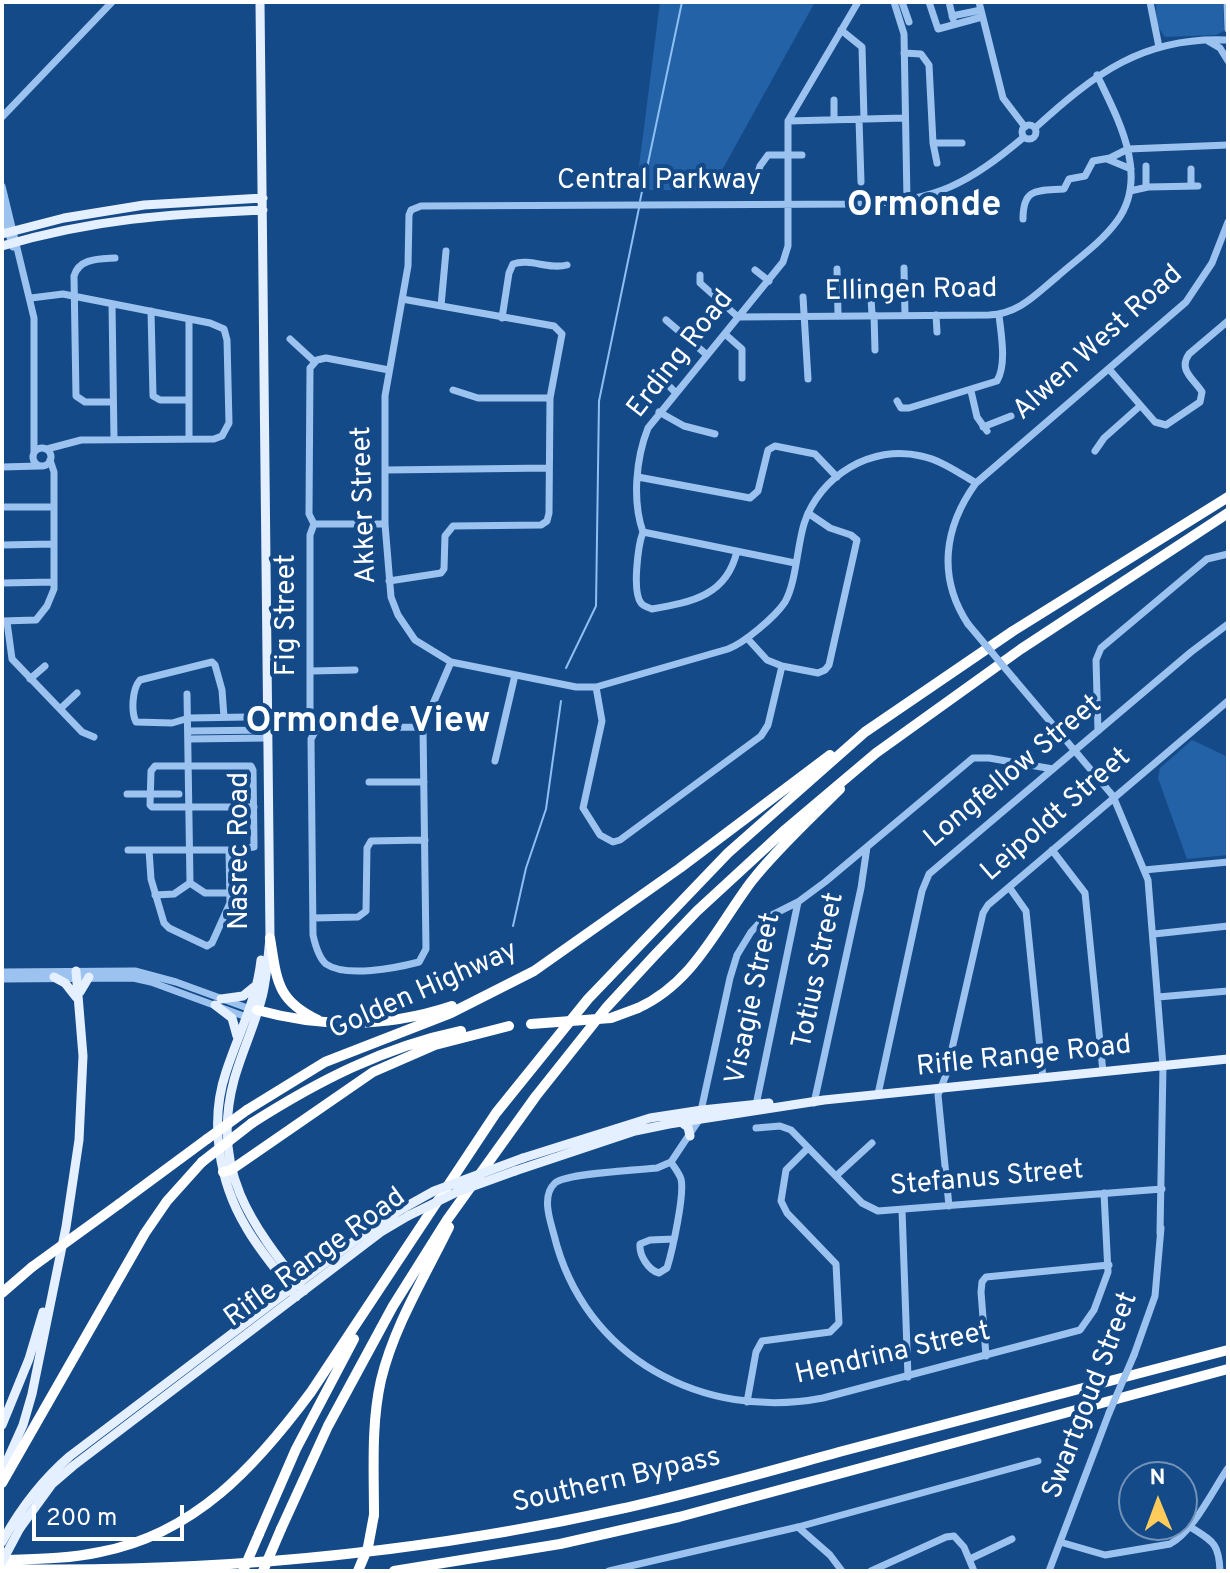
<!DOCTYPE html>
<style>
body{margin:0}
#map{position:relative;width:1230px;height:1573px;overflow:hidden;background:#154a89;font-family:Overpass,sans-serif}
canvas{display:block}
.frame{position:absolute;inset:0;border:4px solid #fff;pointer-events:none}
.north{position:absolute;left:1118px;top:1461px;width:80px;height:80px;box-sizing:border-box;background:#154a89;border:2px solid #7392b8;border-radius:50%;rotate:359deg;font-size:22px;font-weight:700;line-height:32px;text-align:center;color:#fff}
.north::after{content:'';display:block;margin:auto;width:28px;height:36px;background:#ffcb5a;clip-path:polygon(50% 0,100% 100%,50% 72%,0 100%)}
.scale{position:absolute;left:32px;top:1505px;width:152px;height:36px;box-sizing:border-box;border:4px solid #fff;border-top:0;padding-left:10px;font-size:24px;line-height:28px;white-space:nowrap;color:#fff;-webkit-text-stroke:6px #154a89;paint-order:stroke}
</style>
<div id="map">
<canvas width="1230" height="1573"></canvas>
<div class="frame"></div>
<div class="north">N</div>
<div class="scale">200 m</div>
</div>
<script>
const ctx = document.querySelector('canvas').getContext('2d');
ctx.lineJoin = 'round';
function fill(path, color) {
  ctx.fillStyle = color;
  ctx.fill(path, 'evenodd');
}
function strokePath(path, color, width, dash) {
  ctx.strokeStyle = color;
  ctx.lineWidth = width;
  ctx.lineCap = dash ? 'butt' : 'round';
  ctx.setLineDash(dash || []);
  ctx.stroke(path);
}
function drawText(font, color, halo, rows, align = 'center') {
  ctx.font = font + ' Overpass,sans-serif';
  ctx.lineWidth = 8;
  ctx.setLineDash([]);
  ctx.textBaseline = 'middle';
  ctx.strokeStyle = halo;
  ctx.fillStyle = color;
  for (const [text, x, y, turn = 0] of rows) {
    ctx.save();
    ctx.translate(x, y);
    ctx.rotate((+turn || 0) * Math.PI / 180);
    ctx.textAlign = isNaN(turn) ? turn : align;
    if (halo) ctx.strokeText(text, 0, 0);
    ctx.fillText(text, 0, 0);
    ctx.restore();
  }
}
const green = new Path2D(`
 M660 2H815L711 190H636Z
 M1156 2H1223L1224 31 1216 35 1165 37 1157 25Z
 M1192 740 1228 757V855L1187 859 1158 778 1160 768Z`);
const stream = new Path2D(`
 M640 201 682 2
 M566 668 596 606 599 401 639 208
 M513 926 526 868 546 809 561 701`);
const minor = new Path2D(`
 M894 2 904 34 907 200
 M902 2 909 22
 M929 2 938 29 982 17
 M949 2 953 19
 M979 2 1003 98 1025 127
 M1150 2 1159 47
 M1227 2 1228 29
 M952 16 981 10
 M841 30 862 47 864 119
 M1208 41 1220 48 1228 61
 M904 53 921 54 929 65 933 143H962
 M834 100V120
 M2 117 112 2
 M859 119 861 182
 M788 121 904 118
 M1022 132a7 7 0 1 1 14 0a7 7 0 1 1-14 0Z
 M1035 128C1094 74 1144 36 1228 40
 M933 143 937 163
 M1107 159 1131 169
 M1146 166V187
 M1191 169V186
 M757 176 760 166 768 155H802
 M2 186 34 318V452
 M1130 191 1148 187 1198 186
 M2 212 13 247
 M1023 219C1023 187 1038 191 1064 189L1069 179 1085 176 1093 161 1110 158 1128 149 1228 145
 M904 268 905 315
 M837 269 838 315
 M755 270 769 281
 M700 275V283L738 317 989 315C1019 314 1036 294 1058 276 1077 259 1101 243 1117 221 1150 176 1118 119 1097 75
 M803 297 808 379
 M31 298 63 294 210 323 224 329 227 340 229 423 222 436 214 439 81 440 47 449
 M871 298 872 315
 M112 304 114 439
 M441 306 446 251
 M151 311 153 396 160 400H189
 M874 315 875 350
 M936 315 937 332
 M502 318 509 273 513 264C530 258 549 270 567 265
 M189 320V439
 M666 320 707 355
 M725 334 742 349V378
 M290 339 315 362
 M1109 369 1155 422 1166 425 1200 402 1202 392C1193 378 1178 370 1189 354L1228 321
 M655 372 675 392
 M453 390 478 398H550
 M971 391 977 417 987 431
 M897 401 901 408H909L997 381C1007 364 1001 334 999 315
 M113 402H85L76 396 74 276C79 258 99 259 115 258
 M659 412 684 426 715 434
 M983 427 1011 416
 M33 457a9 9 0 1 1 18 0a9 9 0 1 1-18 0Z
 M1095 451 1104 438 1140 406
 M2 467 40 466
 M386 470 549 468
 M638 477 750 498 758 491 768 450 775 446 815 454 837 477
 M976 483C959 473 941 460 921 456 872 444 819 476 804 524 797 547 796 583 785 602 775 617 744 643 728 649L596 687H576L451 662 415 640 398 615 391 597 385 524V396L408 266 409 215 411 210 421 206 864 204C937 201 969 183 1024 137
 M2 507H53
 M314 524 309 514 310 368 317 360 326 358 389 370
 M314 524 310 535V716L317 728
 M314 524H385
 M643 532C632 501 636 458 648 428L783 262 788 246V121L858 2
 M643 532C638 545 632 592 641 603 644 607 648 607 652 609 693 602 727 595 737 551
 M643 532 795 563
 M2 545 53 544
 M389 581 441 573 444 569 445 536 453 526 541 525 547 521 549 513 550 398 562 334 554 326 402 299
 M2 583 54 582
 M2 621 36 620 47 606 54 589V472L50 460
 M7 622 12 659 82 732 94 737
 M968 624C937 577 944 527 976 483L1186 302 1212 263 1228 222
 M747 638 767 660 782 666 818 673 825 670 829 665 857 540 851 535 830 528 808 513
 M311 671 355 670
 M30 679 45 666
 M1015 680 1113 796 1148 880 1163 1066 1160 1233
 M596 687 602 721 583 808 600 835 613 842 620 840 761 736 768 725 782 666
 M187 694 190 883
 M60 709 77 693
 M224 717 222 690 215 665 212 662 140 680C132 689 131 712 136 722L172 723 189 718 248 717
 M317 728 311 739 313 935C315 944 319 958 326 964 346 978 396 968 419 962L426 949 423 727 451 662
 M317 728 423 727
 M189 731 268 730
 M1098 731 1096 660 1101 648 1207 559 1228 554
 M189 739 268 738
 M495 761 515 675
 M1053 769 989 758H973L825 882 798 902 762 920 751 932 737 955 730 978 699 1120 671 1162 657 1168C638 1170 566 1173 555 1183 541 1196 550 1220 554 1235 584 1358 703 1421 823 1398L1080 1330 1094 1310 1108 1272 1104 1193
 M369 782H424
 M127 794H179
 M128 850H229L254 847V844L253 770 251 766H155L151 771 150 805 152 807H254
 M149 850 151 879 164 923 169 928 207 946 212 943 230 903 229 850
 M1052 850 1085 893 1103 1072
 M1144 870 1228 862
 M190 883 205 893H231
 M1009 887 1026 911 1043 1078
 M155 895 174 894 190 883
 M313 918 358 917 366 911 367 848 371 841 425 840
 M1154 934 1228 926
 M2 972 135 971 176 982 253 1010
 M2 979 133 978 151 982 249 1018
 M1158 997 1228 991
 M878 1094 922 891 929 874 1191 652 1228 624
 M814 1103 861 888 867 847
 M756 1105 798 902
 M756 1128 780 1126 791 1130 862 1203 878 1211 1162 1189
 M671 1162C674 1167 679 1173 681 1179 685 1194 672 1252 667 1268L659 1273C648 1270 639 1255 640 1244L650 1240 674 1239
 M836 1176 872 1143
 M949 1206 938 1095 946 1075 983 913 988 905 1228 701
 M902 1210 908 1377
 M1134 1355 1155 1296 1161 1228
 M986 1356 981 1292 982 1282 986 1277 1109 1265
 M747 1402 756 1352 762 1341 830 1332 839 1323 836 1264 787 1213 781 1201 786 1170 808 1148
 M1189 1526C1212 1541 1219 1542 1220 1571
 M798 1527 830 1555 842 1571
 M1060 1542 1105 1555 1170 1544C1193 1532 1213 1490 1228 1468
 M970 1559 1012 1539
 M609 1571 798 1527 1038 1461
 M871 1571 946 1537 954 1536 964 1547 974 1571
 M1049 1571 1109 1413`);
const major = new Path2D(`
 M260 2 270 938C268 956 267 975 263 993 256 1023 242 1051 234 1080 210 1170 251 1224 304 1291
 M2 234 64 218 144 205 263 198
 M2 246C93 219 169 214 263 210
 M261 960C257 999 238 1035 226 1072 209 1122 219 1182 246 1227 260 1252 280 1273 296 1297
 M54 977 65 983 76 997
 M80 992 89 977
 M221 999 243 996 254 987
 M215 1005 232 1018 237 1036
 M681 1122 688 1127 690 1136
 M523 1158 650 1118 702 1110 769 1103
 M515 1171 635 1131 669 1124 824 1100 1228 1059
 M2 1425 29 1359 43 1312
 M2 1472 23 1425 32 1394 66 1227 79 1140 83 1056 76 971
 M20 1528 52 1484 73 1466 381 1232 408 1216
 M2 1542C20 1509 41 1481 70 1456L361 1236 400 1210`);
const highway = new Path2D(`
 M270 938C277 980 276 1000 318 1020
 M638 1008C693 983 716 929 751 882 777 849 810 819 840 789
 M257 1010C322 1028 389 1027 452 1006
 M247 1110 325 1062 451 1013 534 971 680 868 830 755
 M252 1123C318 1081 384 1047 461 1031
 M223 1172 231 1170 373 1072 435 1045 509 1026
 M119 1204 207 1139
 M2 1293 32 1267
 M2 1483 145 1233 167 1201 202 1162
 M374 1515C374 1470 371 1424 381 1380 394 1326 425 1276 449 1227
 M281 1529 328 1426 393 1306 447 1220 536 1096 606 1008 654 956 697 911 786 829 876 753 1021 649 1228 513
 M259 1534 296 1449 354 1339
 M2 1560C35 1559 68 1559 100 1552 195 1534 256 1466 311 1392L496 1113 588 999 728 853 865 732 1013 631 1228 497
 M2 1569C209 1573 418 1554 620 1509 693 1493 766 1472 839 1452 969 1418 1098 1384 1228 1350
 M394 1571 560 1544 679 1517 1228 1369`);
const minorBridge = new Path2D(`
 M968 624 1015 680
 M1109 1413 1134 1355`);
const majorBridge = new Path2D(`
 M400 1210 434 1191 523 1158
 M408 1216 457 1192 515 1171
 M2 1562 20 1528`);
const highwayBridge = new Path2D(`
 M531 1024 611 1018 638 1008
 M207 1139 247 1110
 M202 1162 252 1123
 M32 1267 119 1204
 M243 1571 259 1534
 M263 1571 281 1529
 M358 1571 368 1547 374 1515`);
const streetNames = [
 ["Central Parkway",659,182],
 ["Ellingen Road",911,292,-1],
 ["Alwen West Road",1099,344,-42],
 ["Erding Road",682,355,-52],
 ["Akker Street",366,505,-92],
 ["Fig Street",288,615,-90],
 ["Longfellow Street",1014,773,-40],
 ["Leipoldt Street",1057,816,-41],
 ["Nasrec Road",241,851,-90],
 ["Totius Street",820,971,-78],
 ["Golden Highway",424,992,-24],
 ["Visagie Street",755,999,-78],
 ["Rifle Range Road",1024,1058,-6],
 ["Stefanus Street",987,1180,-5],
 ["Rifle Range Road",316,1259,-36],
 ["Hendrina Street",893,1355,-13],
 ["Swartgoud Street",1092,1396,-69],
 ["Southern Bypass",617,1482,-13]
];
const districtNames = [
 ["Ormonde",924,208],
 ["Ormonde View",368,724]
];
fill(green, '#2462a7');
strokePath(stream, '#8ebff2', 2);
strokePath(minor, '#9cc3ef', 7);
strokePath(major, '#e4efff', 9);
strokePath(highway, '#fff', 10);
strokePath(minorBridge, '#9cc3ef', 7);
strokePath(majorBridge, '#e4efff', 9);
strokePath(highwayBridge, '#fff', 10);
drawText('28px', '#fff', '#154a89', streetNames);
drawText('bold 36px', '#fff', '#154a89', districtNames);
</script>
